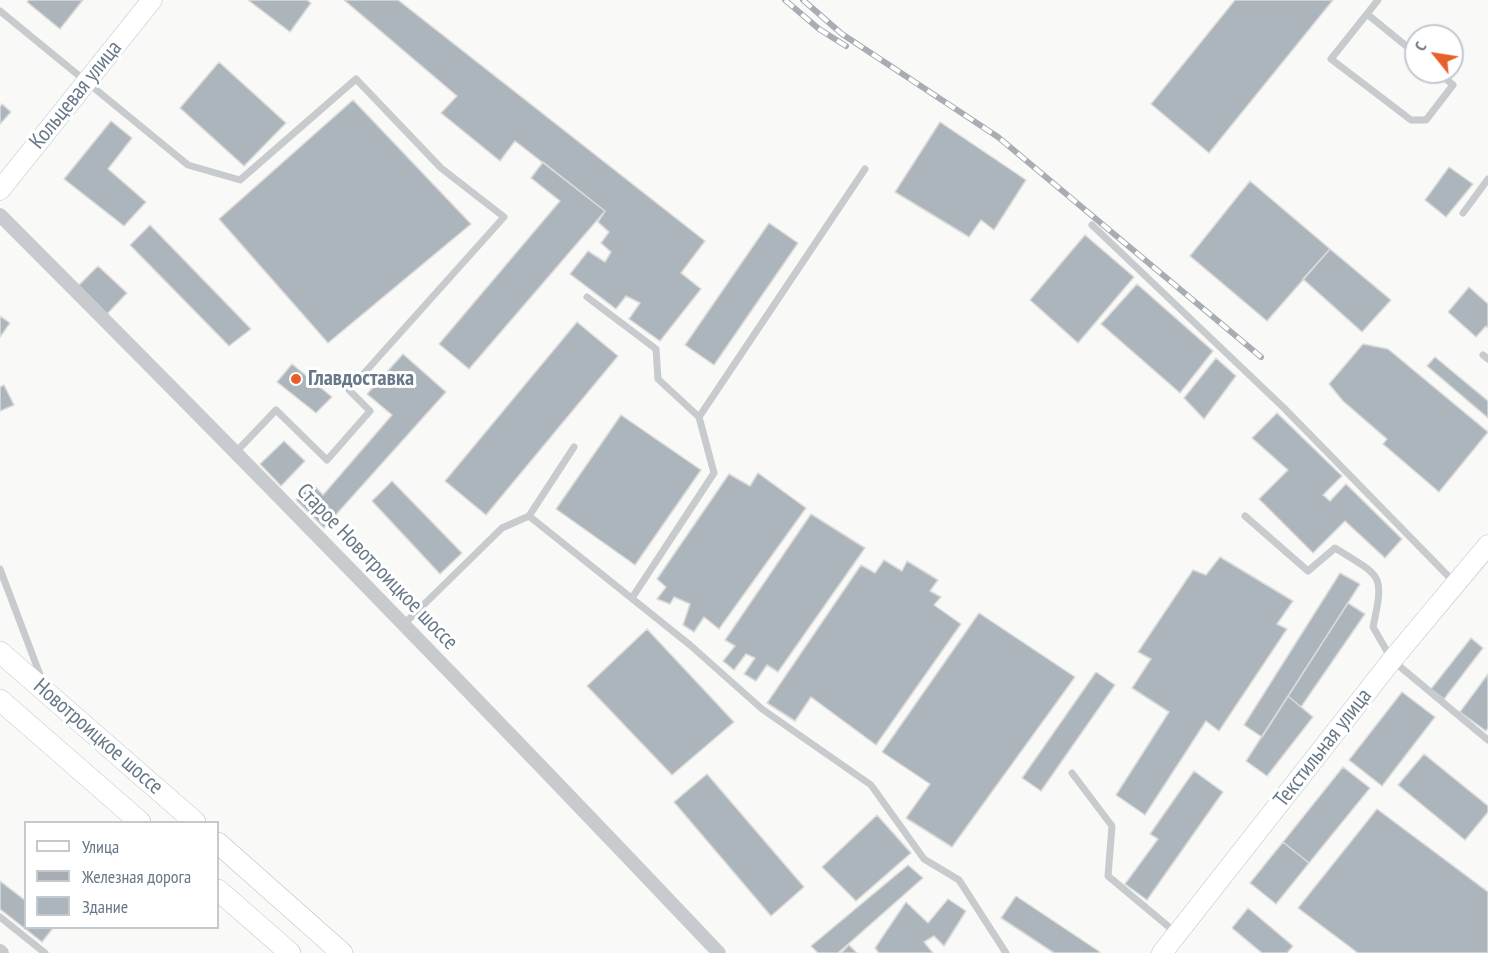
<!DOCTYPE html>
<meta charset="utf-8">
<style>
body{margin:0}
#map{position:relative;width:1488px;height:953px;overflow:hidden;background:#f9f9f7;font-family:"PT Sans Narrow",sans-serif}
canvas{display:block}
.legend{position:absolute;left:24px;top:821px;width:195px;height:108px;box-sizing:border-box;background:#fff;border:2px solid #c2c9cf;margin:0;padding:8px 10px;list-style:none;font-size:18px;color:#677888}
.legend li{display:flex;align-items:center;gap:12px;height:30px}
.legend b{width:30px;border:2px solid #c2c9cf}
.north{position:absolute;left:1404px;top:24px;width:60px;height:60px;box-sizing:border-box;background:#fff;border:2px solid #c2c9cf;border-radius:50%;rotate:300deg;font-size:16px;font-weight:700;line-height:24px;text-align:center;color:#677888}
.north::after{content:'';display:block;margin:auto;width:21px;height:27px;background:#e86027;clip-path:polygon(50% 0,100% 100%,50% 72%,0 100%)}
</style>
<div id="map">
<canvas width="1488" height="953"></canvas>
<ul class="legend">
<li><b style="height:8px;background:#fff"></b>Улица</li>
<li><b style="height:8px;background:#a7adb3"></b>Железная дорога</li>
<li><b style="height:16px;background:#adb5bc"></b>Здание</li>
</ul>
<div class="north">С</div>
</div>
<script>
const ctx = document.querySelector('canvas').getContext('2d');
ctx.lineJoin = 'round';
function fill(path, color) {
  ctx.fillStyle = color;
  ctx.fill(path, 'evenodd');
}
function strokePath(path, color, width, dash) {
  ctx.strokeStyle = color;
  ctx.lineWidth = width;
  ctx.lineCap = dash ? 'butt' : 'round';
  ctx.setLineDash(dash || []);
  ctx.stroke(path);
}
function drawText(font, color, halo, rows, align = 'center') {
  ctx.font = font + ' "PT Sans Narrow",sans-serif';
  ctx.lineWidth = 6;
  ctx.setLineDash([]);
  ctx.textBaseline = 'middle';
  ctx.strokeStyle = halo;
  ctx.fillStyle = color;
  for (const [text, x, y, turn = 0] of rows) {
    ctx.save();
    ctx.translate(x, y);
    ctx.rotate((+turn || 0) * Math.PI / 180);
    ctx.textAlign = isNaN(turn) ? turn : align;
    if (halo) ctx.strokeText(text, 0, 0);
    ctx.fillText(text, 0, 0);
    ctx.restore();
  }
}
const building = new Path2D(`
 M29 0H83L60 29 27 2Z
 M248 0H307L311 3 290 32Z
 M344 0H398L705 241 681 273 701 289 660 341 629 319 640 303 626 296 616 309 570 274 588 251 605 262 611 252 601 243 609 232 598 222 605 211 515 141 500 161 441 113 457 96Z
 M1235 0H1333L1209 153 1151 104Z
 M219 62 286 123 244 166 180 108Z
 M353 100 471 224 328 343 219 219Z
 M2 104 11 112 0 124V107Z
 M111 121 132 138 108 169 146 202 124 226 64 179Z
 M940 122 1026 180 994 230 981 220 969 237 895 192Z
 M543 162 605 211 469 369 439 344 560 201 531 178Z
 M1449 167 1473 184 1446 217 1425 200Z
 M1250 181 1330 249 1267 321 1190 256Z
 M769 223 798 243 714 365 685 345Z
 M150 225 251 329 229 346 130 245Z
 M1085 235 1134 277 1078 343 1030 300Z
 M1330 249 1391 300 1362 332 1303 279Z
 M98 266 127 293 106 315 77 287Z
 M1137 284 1213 351 1180 393 1101 324Z
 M1469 287 1488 304V328L1486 326 1476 337 1448 312Z
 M0 316 10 323 0 337Z
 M577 322 618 356 486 515 445 481Z
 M1363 344 1388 349 1488 432 1439 492 1383 444 1387 439 1343 401 1329 384Z
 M403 354 446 392 324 528 296 500 312 483 323 495 392 415 367 394Z
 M1435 357 1488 401V418L1427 366Z
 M1216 358 1236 376 1204 419 1184 398Z
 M292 364 332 397 316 413 277 382Z
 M4 385 14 405 0 411V387Z
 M1277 413 1342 476 1323 495 1330 501 1346 484 1402 539 1385 558 1345 521 1313 553 1259 499 1288 470 1252 438Z
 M621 415 701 470 635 565 556 509Z
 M284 441 305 461 281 486 260 464Z
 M758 473 806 508 719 629 704 617 694 632 683 625 690 604 674 597 670 604 657 599 666 587 657 579 729 474 750 486Z
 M392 481 462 553 440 574 372 501Z
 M811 514 865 548 778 672 767 665 756 681 744 674 755 658 746 654 734 670 723 661 735 646 725 640Z
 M1220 557 1293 601 1277 624 1287 629 1219 731 1206 721 1145 815 1116 795 1169 712 1132 688 1151 659 1138 652 1193 570 1206 575Z
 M884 560 902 571 907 561 938 580 930 591 941 597 934 605 961 624 876 745 811 697 795 721 767 703 861 565 875 573Z
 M1340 573 1360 584 1262 737 1244 725Z
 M1348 603 1365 614 1301 707 1288 696Z
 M979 613 1075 677 952 847 906 818 930 784 882 752Z
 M647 629 734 722 672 775 587 686Z
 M1471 638 1483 648 1444 699 1431 689Z
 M1096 672 1115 685 1041 791 1022 778Z
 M1488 674V728L1486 731 1460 712Z
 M1402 692 1435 717 1382 786 1349 760Z
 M1288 696 1313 717 1267 776 1246 761Z
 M1424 754 1488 806V812L1465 840 1398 785Z
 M1343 767 1370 788 1309 863 1283 842Z
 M1194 771 1223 792 1147 900 1125 884 1158 839 1150 834Z
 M707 774 804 887 771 916 674 802Z
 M1377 809 1488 892V953H1358L1298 908Z
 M877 815 911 853 856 901 822 867Z
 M1283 842 1309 863 1276 904 1250 883Z
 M908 865 923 878 838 953H818L811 946Z
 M0 881 26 901V928H53L42 942 0 909Z
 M1016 896 1100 952 1099 953H1054L1001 918Z
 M948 899 966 911 944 946 934 936 924 942 933 953H879L875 948 906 902 928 923Z
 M1248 908 1293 946 1287 953H1262L1232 928Z
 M849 945 857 953H841Z`);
const lane = new Path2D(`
 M1378 0 1331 59 1411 120H1426L1453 85 1438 72
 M0 11 188 165 240 180 356 79 441 168 504 217 349 390 370 411 327 460 276 410 236 452
 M1367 14 1416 54
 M1463 213 1488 179
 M1092 225 1284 408 1454 582
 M587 297 656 349 658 379 699 417
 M1483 355 1488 359
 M574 447 529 516 690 645 762 709 871 785 924 859 959 880 1006 953
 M1245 516 1308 571 1335 548C1381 577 1385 572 1373 627L1392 660 1488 740
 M0 569 42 680
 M632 598 714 473 699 417 865 169
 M404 624 502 528 529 516
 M1072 773 1112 826 1108 876 1175 932
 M0 917 45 953`);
const street = new Path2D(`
 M0 215C243 458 483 704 719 953
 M0 951 2 953`);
const secondary = new Path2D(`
 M0 190 152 0
 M1162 953 1392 660 1488 545`);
const primary = new Path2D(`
 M0 652 195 822
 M0 700 140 822
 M218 843 342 953
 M218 890 290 953`);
const rail = new Path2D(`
 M785 0 819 29 846 46
 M803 0 842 34 998 137 1261 357`);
const markers = [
 [296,379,6,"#e86027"]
];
const streetNames = [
 ["Кольцевая улица",76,95,-51],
 ["Старое Новотроицкое шоссе",377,567,46],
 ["Новотроицкое шоссе",98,737,41],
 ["Текстильная улица",1323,748,-52]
];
const poiNames = [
 ["Главдоставка",308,379]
];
fill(building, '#adb5bc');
strokePath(building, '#dbdbd9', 1.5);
strokePath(secondary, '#b9bec3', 21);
strokePath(primary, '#babec2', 22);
strokePath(lane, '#c7cbce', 7);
strokePath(street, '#c7cbce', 14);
strokePath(secondary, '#fff', 20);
strokePath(primary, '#fff', 21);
strokePath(rail, '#a7adb3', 6);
strokePath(rail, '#fff', 4, [11]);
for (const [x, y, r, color] of markers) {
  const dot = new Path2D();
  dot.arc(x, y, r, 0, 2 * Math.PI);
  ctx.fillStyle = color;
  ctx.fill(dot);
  strokePath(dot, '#fff', 2);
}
drawText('22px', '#677888', '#fff', streetNames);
drawText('bold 22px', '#677888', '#fff', poiNames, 'left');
</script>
